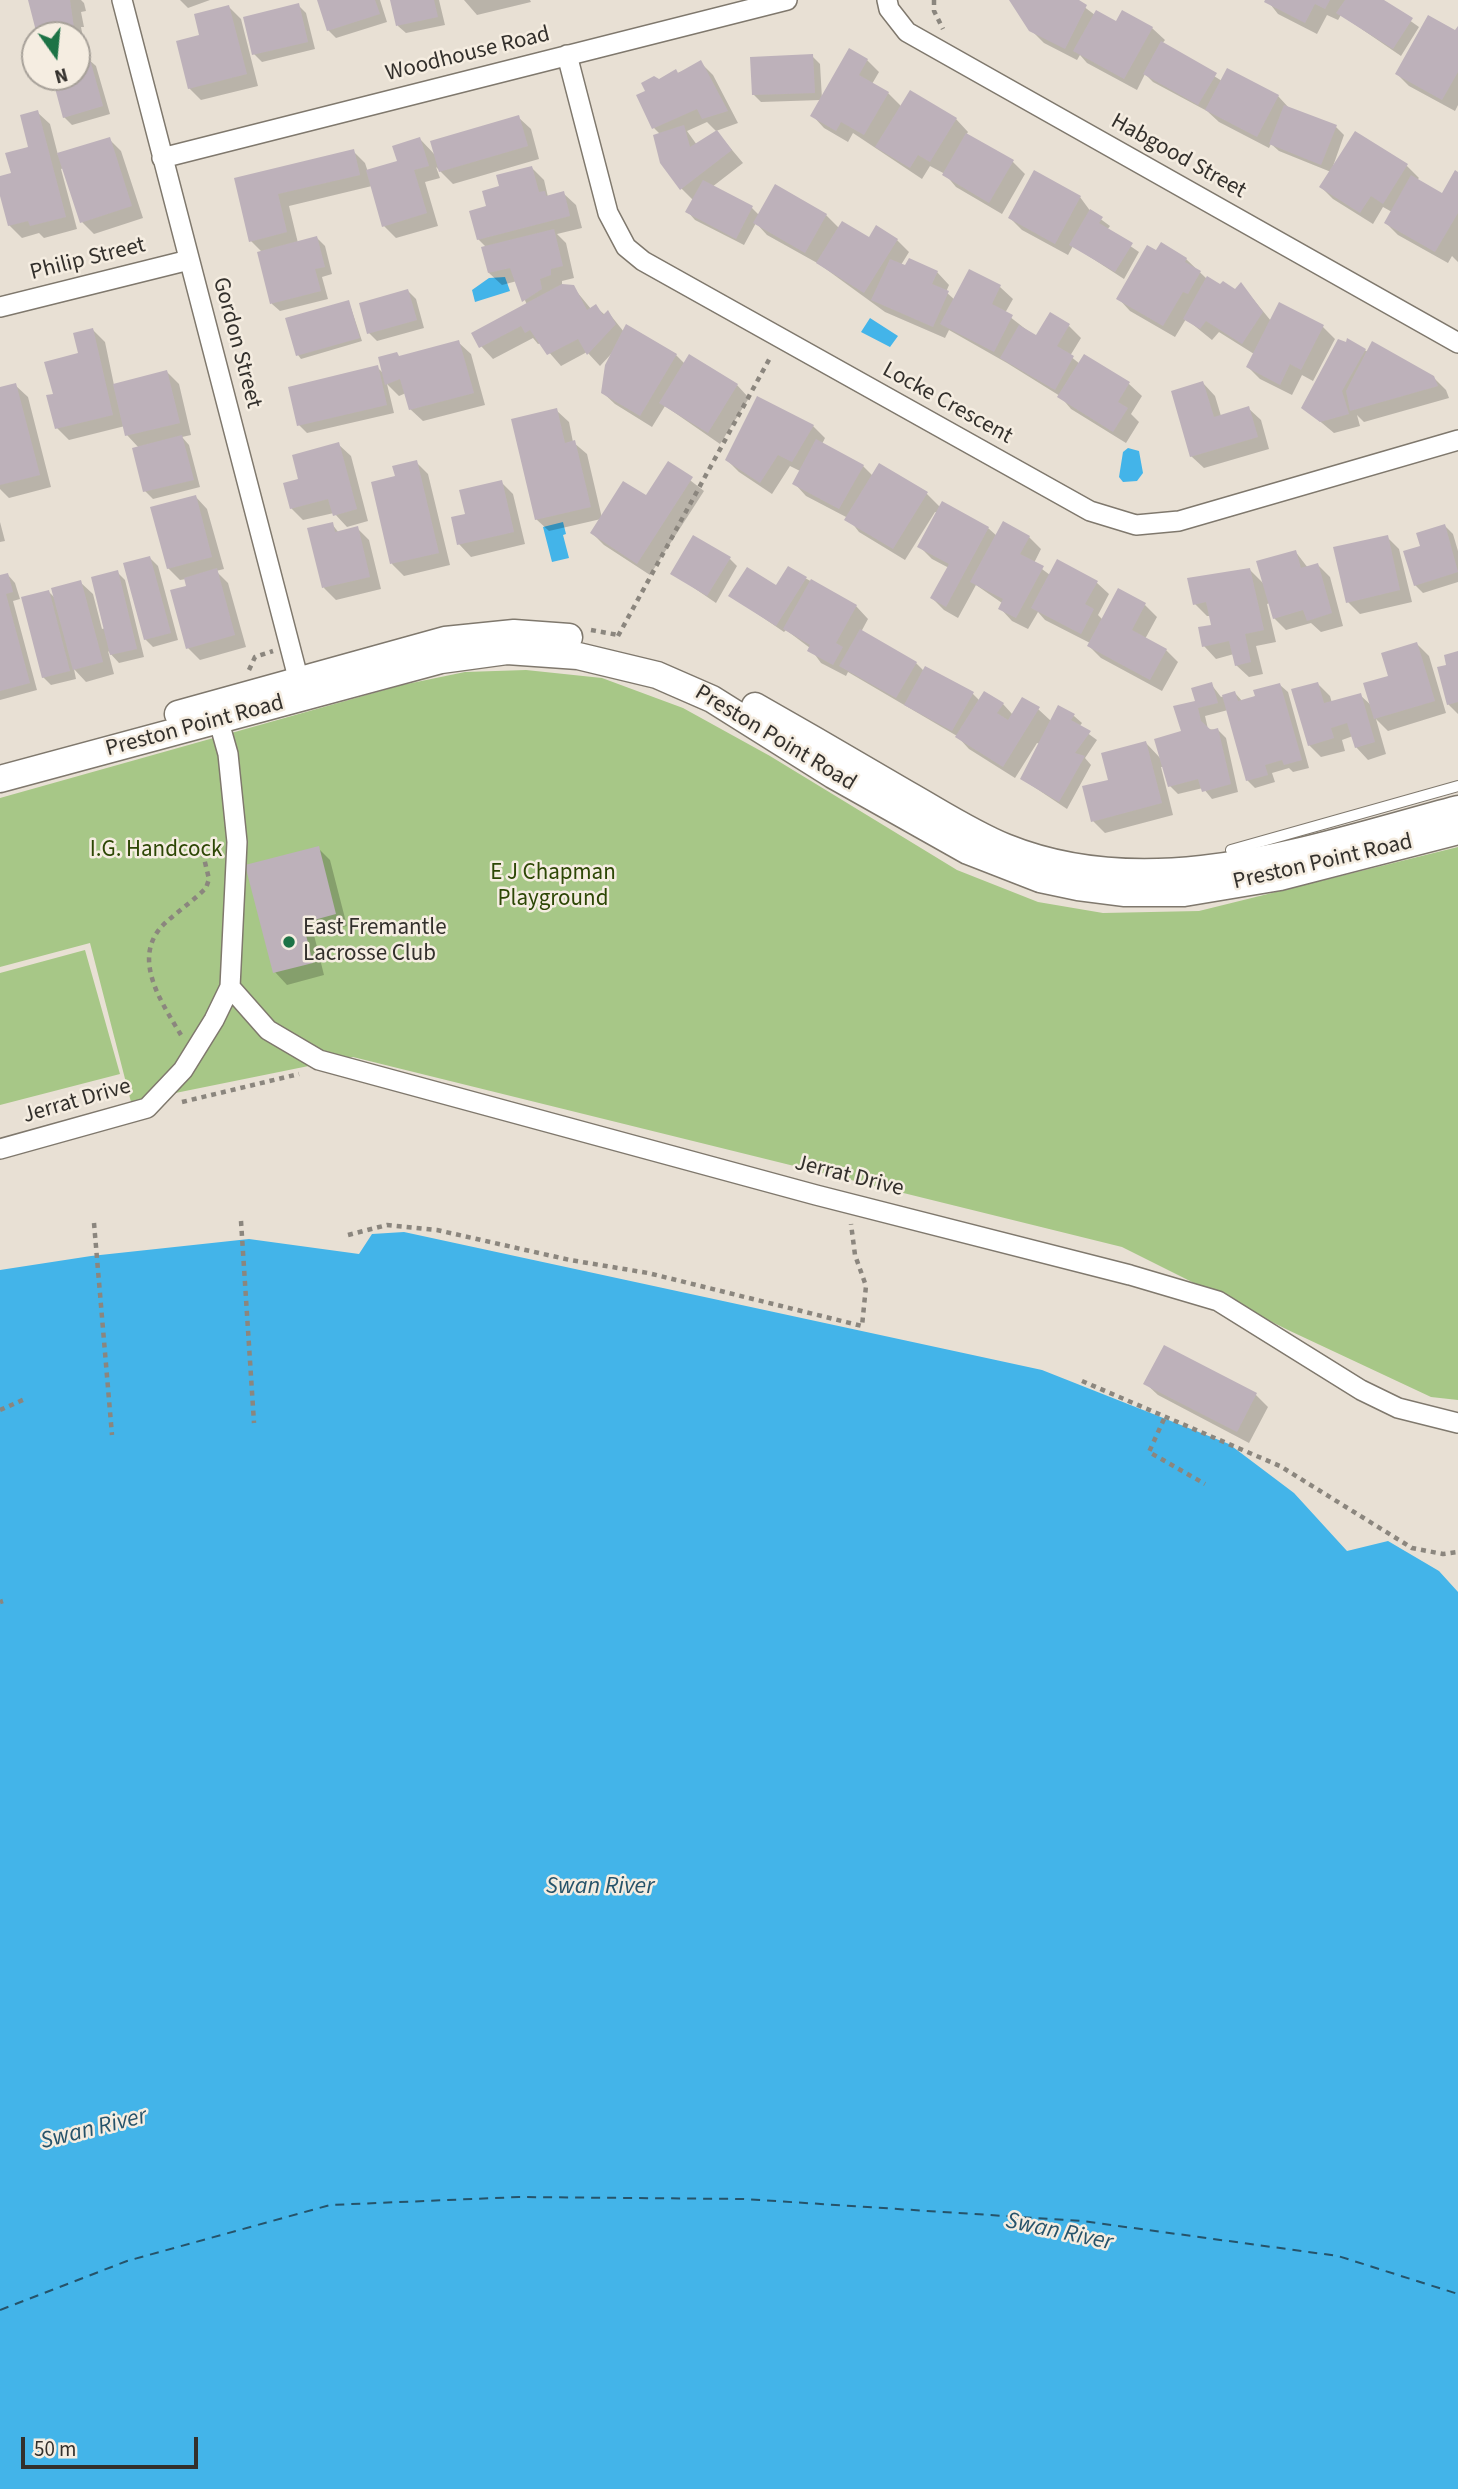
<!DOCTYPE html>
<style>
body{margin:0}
#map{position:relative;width:1458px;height:2489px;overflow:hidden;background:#e8e0d4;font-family:"Source Sans 3",sans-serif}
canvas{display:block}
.north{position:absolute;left:21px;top:21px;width:70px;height:70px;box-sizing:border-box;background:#f5ede1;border:2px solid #a7a199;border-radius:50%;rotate:165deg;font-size:19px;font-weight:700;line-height:28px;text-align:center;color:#33302c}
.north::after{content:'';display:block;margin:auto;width:24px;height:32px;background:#1d7346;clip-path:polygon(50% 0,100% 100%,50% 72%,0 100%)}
.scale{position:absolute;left:21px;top:2437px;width:177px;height:32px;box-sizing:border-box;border:4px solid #33302c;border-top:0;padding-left:9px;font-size:21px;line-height:24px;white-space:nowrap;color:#33302c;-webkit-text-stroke:5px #f5ede1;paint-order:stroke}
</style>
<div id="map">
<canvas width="1458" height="2489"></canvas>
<div class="north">N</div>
<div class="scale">50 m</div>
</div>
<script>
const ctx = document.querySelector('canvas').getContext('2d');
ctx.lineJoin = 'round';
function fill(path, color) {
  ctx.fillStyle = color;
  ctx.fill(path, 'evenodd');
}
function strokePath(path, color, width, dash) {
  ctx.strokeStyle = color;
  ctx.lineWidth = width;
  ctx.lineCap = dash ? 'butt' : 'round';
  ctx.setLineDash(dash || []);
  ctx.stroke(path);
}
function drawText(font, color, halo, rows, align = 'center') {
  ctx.font = font + ' "Source Sans 3",sans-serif';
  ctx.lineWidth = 5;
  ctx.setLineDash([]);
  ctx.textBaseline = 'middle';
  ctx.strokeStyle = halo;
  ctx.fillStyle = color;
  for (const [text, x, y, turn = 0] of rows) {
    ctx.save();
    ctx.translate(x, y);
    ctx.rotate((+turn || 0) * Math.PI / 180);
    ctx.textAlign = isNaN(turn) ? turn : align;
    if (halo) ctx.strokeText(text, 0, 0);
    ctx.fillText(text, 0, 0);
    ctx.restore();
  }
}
const green = new Path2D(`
 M526 670 602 678 683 708 770 756 957 870 1038 902 1103 913 1199 911 1458 847V1400L1431 1397 1288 1330 1122 1247 353 1057 131 1102 90 943 0 967V798L402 685 465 672Z
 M85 950 120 1074 0 1105V973Z`);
const water = new Path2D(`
 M505 277 510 291 475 302 472 290 489 278Z
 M870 318 898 336 890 347 861 332Z
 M1128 448 1139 451 1143 473 1137 481 1123 482 1119 477 1123 452Z
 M563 522 566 534 563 535 569 558 552 562 543 527Z
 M404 1232 1042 1370 1229 1444 1294 1493 1347 1551 1388 1541 1439 1571 1458 1592V2489H0V1270L91 1256 249 1239 359 1254 372 1234Z`);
const shadow = new Path2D(`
 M30 0H81L84 3 86 11 81 12 84 27H81L87 58 96 66 110 114 72 125 64 117 53 77H77V35H38Z
 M180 0H210L188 8Z
 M319 0H380L387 22 336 38 328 30Z
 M392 0H439L445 25 406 33 398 26Z
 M464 0H530L531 2 477 15Z
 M1011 0H1075L1095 15 1117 23 1123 12 1152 28 1165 40 1162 44 1222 81 1278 96 1290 109 1336 127 1344 135 1331 172 1406 165 1419 178 1417 180 1443 195 1458 174V262L1452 256 1448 263 1398 235 1386 223 1392 212 1383 207 1373 224 1333 199 1321 187 1331 172 1279 151 1271 144 1269 148 1219 122 1207 111 1153 82 1145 74 1137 90 1087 63 1080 55 1077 60 1044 43 1031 30Z
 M1267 0H1381L1419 27 1401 56 1341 15 1338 20 1327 15 1317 34 1278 14Z
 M298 5 306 13 315 49 262 62 254 54Z
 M229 7 241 19 258 86 201 100 189 88 201 36Z
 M1458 29V105L1455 111 1409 86 1397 74Z
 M812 56 820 64 822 99 867 60 879 72 872 84 888 93 902 107 956 119 968 132 966 135 1013 162 1025 174 1002 214 956 187 945 174 930 166 922 179 853 133 848 142 824 128 812 115 821 100 761 102 753 94Z
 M701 63 713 75 738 123 716 131 707 122 687 131 697 145 717 132 743 163 712 187 752 208 759 215H826L839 228 870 239 897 240 909 252 901 265 937 272 949 285 946 292 955 300 970 271 1000 287 1013 299 1005 313 1037 338 1069 326 1081 338 1070 356 1080 364 1085 356 1129 384 1142 396 1131 414 1139 422 1126 443 1071 409 1060 396 1007 363 949 330 945 338 885 312 819 264 767 235 756 223 744 245 695 220 688 212 694 201 681 188 661 135 654 128 659 81Z
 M37 112 50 124 58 155 109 139 121 151 143 218 94 234 82 222 64 168 61 169 77 229 44 238 39 233 22 238 9 225 0 178 13 175 30 148Z
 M518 117 531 129 539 159 453 184 436 167 440 178 425 182 438 226 396 238 384 226 372 186 289 206 298 243 317 238 325 246 332 274 322 277 328 299 280 311 272 304 259 253 262 252 251 241 236 179 353 151 365 163 368 172 399 162 420 139 436 156Z
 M532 168 544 180 548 197 563 193 576 205 582 228 557 234 566 243 574 278 562 281V285L573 287 591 309 596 307 605 315 608 312 624 332 627 327 676 355 685 364 690 356 737 385 749 398 720 444 665 406 652 427 615 404 602 392 613 352 600 366 587 352 561 366 541 343 538 344 533 338 493 359 481 346 527 305 517 281 502 285 489 273 486 247 478 239 488 207 501 188Z
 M1080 197 1091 212 1110 226 1107 230 1139 252 1124 279 1073 246 1068 255 1022 230 1010 218Z
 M1157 252 1186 259 1207 279 1235 292 1241 284 1271 321 1323 327 1335 339 1313 381 1302 375 1292 395 1260 379 1248 367 1254 354 1219 332 1212 340 1186 319 1175 337 1130 311 1118 298Z
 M408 291 416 299 424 328 377 341 369 333Z
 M349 302 362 341 301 359 298 355Z
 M93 330 105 342 114 385 167 372 179 384 191 435 182 437 189 445 200 487 153 499 145 491 139 448 127 435 125 426 69 440 57 428 55 395Z
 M458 342 471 354 485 405 423 421 410 409 406 393 399 396 387 384 394 413 307 433 299 425 377 367 384 374 400 357Z
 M1364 350 1433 377 1446 390 1449 398 1364 422 1357 415 1360 426 1334 433 1304 408Z
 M1203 383 1215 396 1221 416 1248 408 1261 420 1269 449 1204 468 1191 456Z
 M15 385 28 397 51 487 9 498 0 489V389Z
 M556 410 569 422 573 442 587 454 602 518 647 497 669 464 704 491 650 575 604 545 592 533 601 519 549 531 536 519Z
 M813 426 825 438 822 444 863 466 873 476 927 494 941 508 943 504 988 528 997 536 1029 537 1041 549 1034 563 1050 575 1096 582 1109 594 1098 615 1103 620 1145 605 1157 617 1145 639 1166 650 1178 662 1162 691 1101 658 1089 646 1090 643 1045 620 1038 612 1028 629 1012 621 1000 608 1002 603 976 585 958 618 944 610 932 598 949 568 932 559 920 547 938 513 935 512 905 560 859 532 848 518 806 496 794 483 800 471 790 466 772 494 739 472 727 460Z
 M338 444 351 456 368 521 347 527 334 513 303 520 291 508 300 481Z
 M416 462 428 474 450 565 404 576 392 564 397 478Z
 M501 482 513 494 525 544 471 557 459 544 467 516Z
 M195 496 207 509 224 569 216 571 228 583 246 647 200 660 188 648 186 579 180 580 168 568Z
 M0 522 5 541 0 542Z
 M332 524 339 533 357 528 369 540 381 589 336 600 324 588Z
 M1445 526 1453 534 1458 551V582L1423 593 1415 585 1422 547Z
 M1387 537 1399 549 1412 602 1360 614 1348 602Z
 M1295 551 1308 568 1318 565 1330 577 1343 626 1321 632 1311 623 1286 630 1274 618 1270 603 1267 604 1276 642 1256 646 1263 674 1249 677 1236 665 1234 654 1216 659 1204 646 1213 626 1210 616H1207L1195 604 1250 570 1265 585Z
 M150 558 158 566 178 640 153 647 145 639Z
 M730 559 737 566 716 603 672 573Z
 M117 572 125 580 144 657 119 663 108 651 114 674 86 682 74 669 76 679 51 685 43 677 49 592 55 598 80 582 93 594 102 629 105 628Z
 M8 575 15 583 20 599 13 601 37 690 0 700V577Z
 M805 578 856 606 868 619 861 632 916 663 925 672 973 694 980 701 1003 704 1013 715 1038 709 1051 721 1074 716 1082 723 1079 727 1097 740 1085 758 1091 765 1067 809 1022 779 1040 744 1037 743 1015 778 969 749 957 736 848 672 846 676 821 663 810 648 786 630 784 632 731 596Z
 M1417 644 1429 656 1446 713 1388 731 1376 719 1386 754 1368 760 1356 747 1353 736 1342 740 1345 751 1321 757 1309 745 1318 684 1330 696 1332 703 1360 695 1372 706Z
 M1458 653V714L1448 704 1449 666Z
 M1211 684 1221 697 1235 693 1243 702 1280 685 1288 692 1309 768 1293 772 1289 768 1272 773 1275 782 1255 788 1247 780 1228 710 1205 716 1208 729 1218 730 1226 738 1238 792 1212 799 1203 788 1178 794 1170 786 1164 767H1161L1173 815 1105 833 1093 821 1110 781 1146 743 1162 760 1183 732 1198 702Z
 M318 848 330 860 347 926 314 935 324 975 287 985 275 972Z
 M1145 1383 1256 1395 1268 1407 1249 1443 1158 1395Z`);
const ferry = new Path2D(`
 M0 2310 127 2261 330 2205 519 2197 744 2199 1082 2221 1338 2256 1458 2294`);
const building = new Path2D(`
 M28 0H70L75 35H37Z
 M317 0H375L380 14 327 31Z
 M390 0H434L438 17 396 26Z
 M1009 0H1079L1087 5 1065 49 1029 31Z
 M1265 0H1330L1325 9 1315 4 1305 23 1264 2Z
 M1345 0H1384L1413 18 1393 49 1336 13Z
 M299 3 308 42 252 55 243 17Z
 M229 5 247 74 188 89 176 41 199 35 194 14Z
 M1096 10 1116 21 1122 10 1153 27 1124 79 1073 51Z
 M1428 15 1455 30 1458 26V72L1442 100 1395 74Z
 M35 39V65L30 66 24 41Z
 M1161 41 1217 73 1198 105 1143 74Z
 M849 48 868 59 859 75 889 92 864 135 841 122 836 131 810 116Z
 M813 54 815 93 752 95 750 57Z
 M89 56 103 106 63 118 52 77H77V59Z
 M701 60 728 111 702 119 697 109 652 129 636 95 645 91 641 83 654 76 659 79 676 69 678 73Z
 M1227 68 1279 95 1257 137 1205 110Z
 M910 90 957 118 930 162 918 155 910 168 875 147Z
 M1284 105 1337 125 1321 165 1269 144Z
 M38 110 66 217 30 226 28 221 8 226 0 196V176L11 173 5 153 28 147 20 115Z
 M519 115 528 146 439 172 430 141Z
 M684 125 690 147 717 130 732 150 680 190 660 163 653 135Z
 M1355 131 1408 164 1383 204 1371 196 1360 213 1319 187Z
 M966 133 1014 160 989 203 942 175Z
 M110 137 132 206 80 223 57 153Z
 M420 137 429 166 414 170 427 213 382 227 366 170 397 161 392 146Z
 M354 149 360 175 278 194 287 232 249 242 234 178Z
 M532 166 539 192 545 191 546 196 564 191 570 216 477 240 469 211 486 206 482 191 499 186 496 175Z
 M1034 170 1081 196 1055 244 1008 218Z
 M1455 170 1458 172V213L1435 252 1384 223 1411 175 1442 193Z
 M703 180 753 206 736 239 685 212Z
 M775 184 827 214 805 253 753 223Z
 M1090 209 1103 217 1099 223 1133 243 1115 272 1069 245Z
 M842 221 869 237 876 225 898 239 864 293 816 263Z
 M554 229 563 266 551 269V275L540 279 542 289 522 302 510 268 488 273 481 247Z
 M317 236 325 267 315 269 321 291 270 304 257 252Z
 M1161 242 1187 258 1185 262 1201 271 1188 294 1183 292 1163 326 1116 299 1147 245 1156 250Z
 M909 258 938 271 932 284 949 291 933 327 871 300 890 259 905 265Z
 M969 269 1001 285 992 304 1013 315 994 352 940 324Z
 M1207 276 1220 284 1223 281 1235 289 1241 282 1263 312 1242 344 1206 321 1200 329 1183 319Z
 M562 284 574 285 587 310 596 304 603 315 608 310 616 324 587 355 578 339 547 355 530 330 525 333 521 326 479 348 471 333Z
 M408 289 417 320 367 334 359 303Z
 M349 300 360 338 296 356 285 318Z
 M1279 302 1324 325 1301 370 1290 364 1280 385 1246 367Z
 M1050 312 1070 324 1057 346 1074 356 1055 390 1000 358 1019 325 1036 335Z
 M626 324 677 354 640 416 601 393 605 365Z
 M93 328 113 415 55 429 46 395 53 394 44 362 78 353 73 333Z
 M1347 338 1366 349 1342 391 1349 414 1320 422 1301 408 1338 339 1346 342Z
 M459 340 474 393 409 410 400 379 385 385 378 357 397 352 399 356Z
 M1372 341 1434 376 1438 386 1350 411 1346 391Z
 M689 354 738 384 708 433 659 403Z
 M1084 354 1130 382 1118 402 1128 408 1113 432 1057 397Z
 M378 365 387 405 297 426 288 387Z
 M167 370 180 423 125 436 113 384Z
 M1203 381 1214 417 1249 406 1258 437 1190 457 1171 391Z
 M16 383 40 475 0 485V387Z
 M757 396 814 425 792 462 778 455 760 483 725 460Z
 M557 408 565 443 575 440 591 507 535 520 511 419Z
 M182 435 194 480 143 492 132 448Z
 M816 439 864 465 839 509 792 484Z
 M339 442 357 509 333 516 328 499 290 509 283 483 298 479 292 455Z
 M417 460 439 553 390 564 371 482 395 476 392 466Z
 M668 461 693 477 637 564 590 533 623 481 646 495Z
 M879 463 928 492 893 549 844 520Z
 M502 480 514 532 457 545 451 517 465 514 459 490Z
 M196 495 212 557 167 569 150 507Z
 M942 501 989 527 946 607 930 598 949 564 917 547Z
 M1003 521 1030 536 1020 554 1044 566 1016 618 998 609 1003 599 970 582Z
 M333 522 335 532 358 526 370 577 322 588 307 528Z
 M1445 524 1458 572 1414 586 1403 551 1420 546 1416 533Z
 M693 535 731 557 707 596 670 574Z
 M1388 535 1400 590 1346 603 1333 547Z
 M1296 550 1301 568 1318 563 1332 613 1307 621 1303 610 1273 619 1256 561Z
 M150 556 171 633 144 640 123 563Z
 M1057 559 1098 581 1085 604 1094 609 1081 634 1031 608Z
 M788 566 807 577 776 626 728 596 747 567 776 585Z
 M217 568 235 635 186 649 170 590 186 586 184 578Z
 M1250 568 1264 630 1245 634 1251 662 1235 666 1229 641 1202 647 1198 627 1211 625 1206 602 1193 605 1187 578Z
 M118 570 137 649 110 655 91 577Z
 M8 573 13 592 6 594 30 683 0 691V575Z
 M811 579 857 605 836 643 843 647 833 665 807 651 810 645 783 629Z
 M81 580 103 662 73 670 51 588Z
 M1118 588 1146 603 1132 630 1167 649 1150 680 1087 646Z
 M49 590 70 671 42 678 21 597Z
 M860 629 917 662 896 698 839 666Z
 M1417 642 1435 701 1374 719 1363 683 1388 676 1381 653Z
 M1458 651V702L1447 705 1437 667 1446 665 1444 655Z
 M925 666 974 692 952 731 904 705Z
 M1212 682 1218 703 1198 708 1201 721 1211 730 1218 728 1231 784 1202 792 1198 779 1168 787 1154 739 1181 731 1173 706 1195 701 1191 688Z
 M1318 682 1324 703 1361 693 1375 742 1355 748 1347 723 1331 728 1334 738 1308 746 1291 689Z
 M1280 683 1302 760 1284 765 1282 760 1265 765 1268 775 1246 781 1222 695 1235 691 1238 701 1255 696 1253 690Z
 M984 691 1004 703 997 713 1008 720 1022 697 1040 707 1003 767 955 737Z
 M1058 705 1075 714 1071 720 1091 731 1075 753 1085 756 1059 802 1020 779Z
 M1146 741 1162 803 1091 822 1082 786 1108 780 1101 753Z
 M319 846 336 914 303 923 313 963 273 973 245 865Z
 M1164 1345 1257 1393 1237 1432 1143 1384Z`);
const path = new Path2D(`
 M934 0V11L943 29
 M591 630 618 635
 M618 636 771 356
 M249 670 255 657 273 651
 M181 1035C162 1003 130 958 164 924 177 912 193 901 206 888L209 879 203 854
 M182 1102 299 1074
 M241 1221 254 1423
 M94 1223 112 1435
 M348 1235 387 1225 437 1230 570 1260 648 1273 862 1326 866 1286 855 1255 851 1224
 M1082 1381 1280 1466 1412 1548 1443 1554 1458 1552
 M0 1410 25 1399
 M1164 1419 1149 1452 1205 1484
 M0 1602 3 1601`);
const service = new Path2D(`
 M1231 850 1458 786`);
const minor = new Path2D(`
 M122 0 302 693
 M887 0 889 9 907 32 1458 343
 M567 55 608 213 626 247 643 261 1090 511 1136 525 1179 521 1458 440
 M162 158 787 0
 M0 307 189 260
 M230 987 268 1030 319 1060 816 1195 1130 1275 1218 1301 1361 1390 1398 1408 1458 1423
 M0 1149 147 1108 183 1070 214 1020 230 987 237 842 228 754 219 722`);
const secondary = new Path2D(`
 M755 706C806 735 856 764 907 794 939 812 971 833 1005 847 1153 907 1313 847 1458 809
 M178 714 445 640 514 633 569 637
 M0 779 441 660 507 651 578 656 657 675 712 699 833 775 968 851 1040 879 1078 887 1125 893H1184L1280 877 1458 831`);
const markers = [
 [289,942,7,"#1d7346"]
];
const streetNames = [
 ["Woodhouse Road",468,55,-14],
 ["Habgood Street",1178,157,29],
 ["Philip Street",88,260,-14],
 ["Gordon Street",236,343,75],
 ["Locke Crescent",947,404,29],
 ["Preston Point Road",195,727,-15],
 ["Preston Point Road",775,739,31],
 ["Preston Point Road",1323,863,-13],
 ["Jerrat Drive",77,1102,-16],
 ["Jerrat Drive",849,1177,14]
];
const parkNames = [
 ["I.G. Handcock",156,851],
 ["E J Chapman",553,874],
 ["Playground",553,900]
];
const poiNames = [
 ["East Fremantle",303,929],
 ["Lacrosse Club",303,955]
];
const waterNames = [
 ["Swan River",600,1888],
 ["Swan River",94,2130,-14],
 ["Swan River",1059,2233,12]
];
fill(green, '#a7c787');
fill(water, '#43b4e9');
fill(shadow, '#0003');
strokePath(ferry, '#26536a', 2, [9, 7]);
fill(building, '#bdb1ba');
strokePath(service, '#7f786d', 12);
strokePath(minor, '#7f786d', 22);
strokePath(secondary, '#7f786d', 29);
strokePath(path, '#8b867e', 4.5, [5, 5]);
strokePath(service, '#fff', 10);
strokePath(minor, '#fff', 19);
strokePath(secondary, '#fff', 26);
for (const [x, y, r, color] of markers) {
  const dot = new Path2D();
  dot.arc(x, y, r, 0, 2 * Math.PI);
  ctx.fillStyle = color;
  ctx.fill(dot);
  strokePath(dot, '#f5ede1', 2.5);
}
drawText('23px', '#33302c', '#f5ede1', streetNames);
drawText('23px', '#2d4705', '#f5ede1', parkNames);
drawText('23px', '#33302c', '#f5ede1', poiNames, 'left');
drawText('italic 24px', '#26536a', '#f5ede1', waterNames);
</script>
